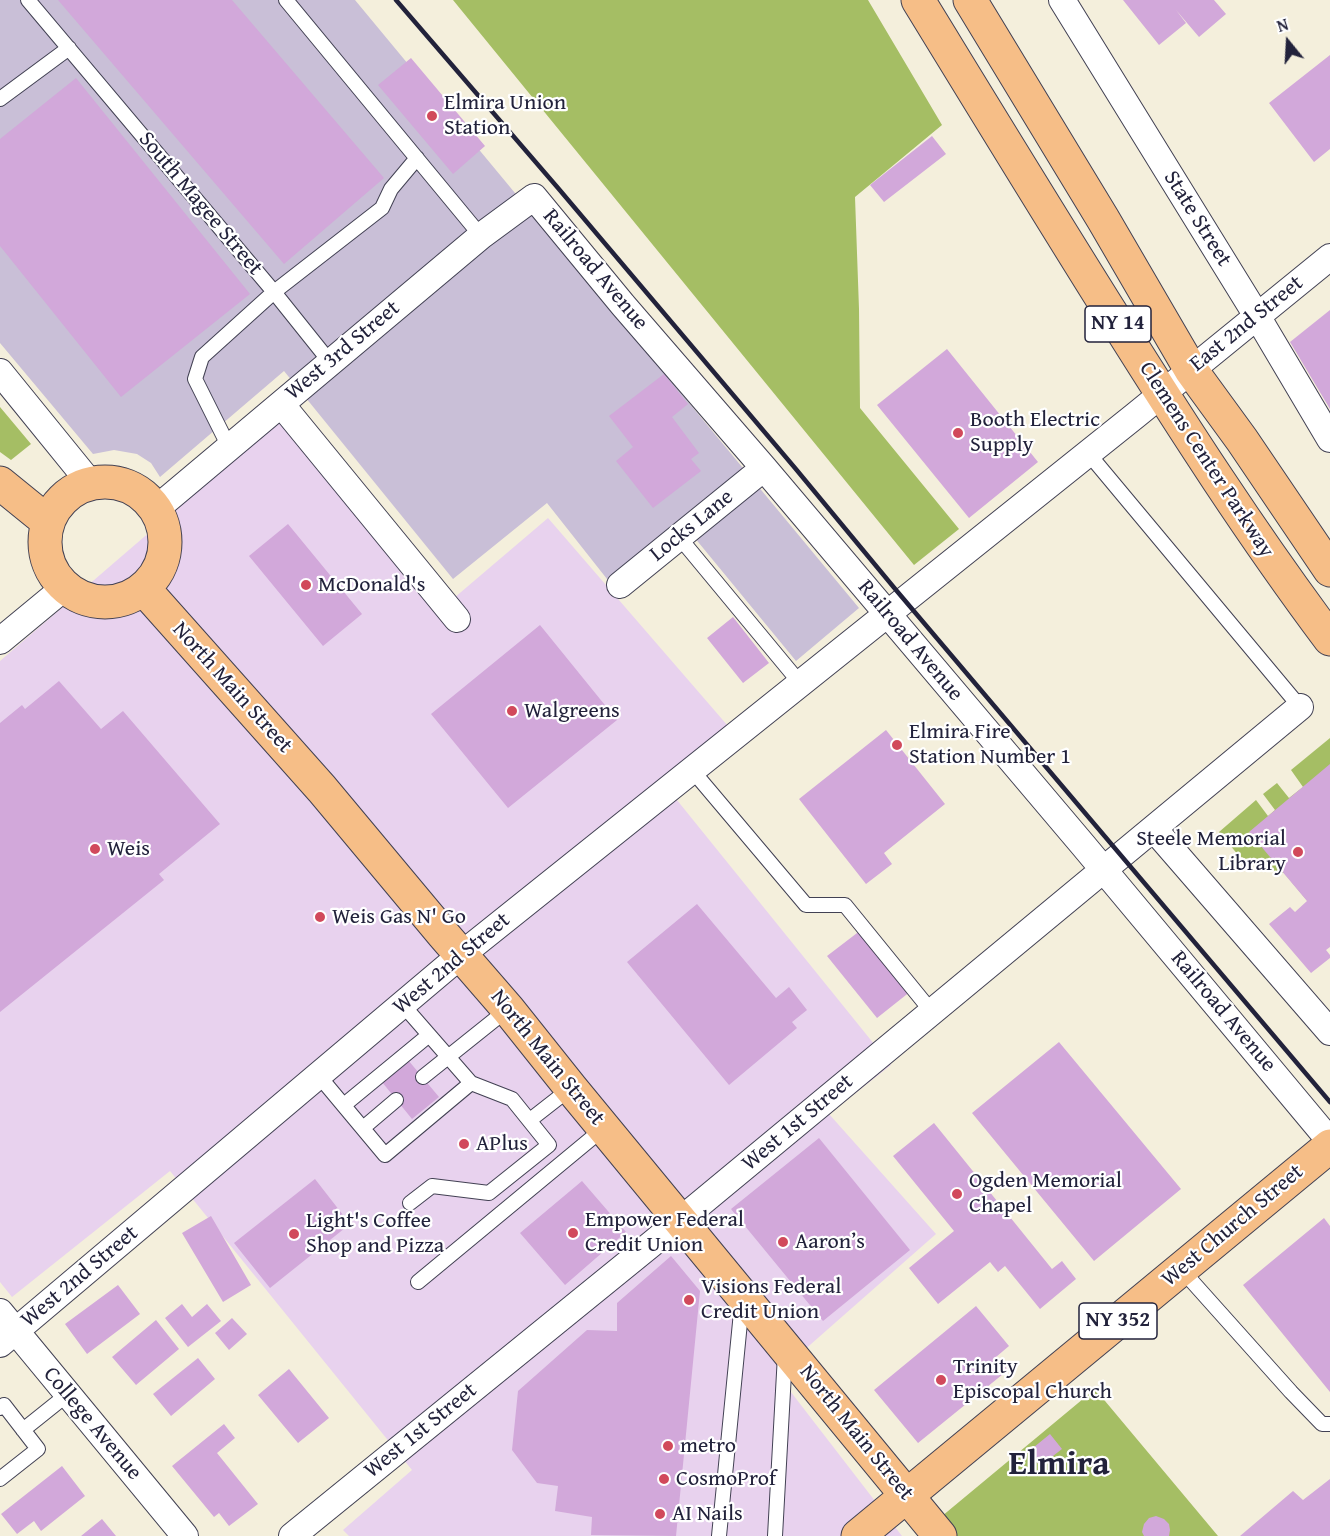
<!DOCTYPE html>
<meta charset="utf-8">
<style>
body{margin:0}
#map{position:relative;width:1330px;height:1536px;overflow:hidden;background:#f4efdc;font-family:"Gentium Book Plus",serif}
canvas{display:block}
.north{position:absolute;left:1258px;top:12px;width:60px;height:60px;-webkit-text-stroke:4px #fff;paint-order:stroke;rotate:342deg;font-size:16px;font-weight:700;line-height:24px;text-align:center;color:#22223b}
.north::after{content:'';display:block;margin:auto;width:21px;height:27px;background:#22223b;clip-path:polygon(50% 0,100% 100%,50% 72%,0 100%)}
</style>
<div id="map">
<canvas width="1330" height="1536"></canvas>
<div class="north">N</div>
</div>
<script>
const ctx = document.querySelector('canvas').getContext('2d');
ctx.lineJoin = 'round';
function fill(path, color) {
  ctx.fillStyle = color;
  ctx.fill(path, 'evenodd');
}
function strokePath(path, color, width, dash) {
  ctx.strokeStyle = color;
  ctx.lineWidth = width;
  ctx.lineCap = dash ? 'butt' : 'round';
  ctx.setLineDash(dash || []);
  ctx.stroke(path);
}
function drawText(font, color, halo, rows, align = 'center') {
  ctx.font = font + ' "Gentium Book Plus",serif';
  ctx.lineWidth = 4.5;
  ctx.setLineDash([]);
  ctx.textBaseline = 'middle';
  ctx.strokeStyle = halo;
  ctx.fillStyle = color;
  for (const [text, x, y, turn = 0] of rows) {
    ctx.save();
    ctx.translate(x, y);
    ctx.rotate((+turn || 0) * Math.PI / 180);
    ctx.textAlign = isNaN(turn) ? turn : align;
    if (halo) ctx.strokeText(text, 0, 0);
    ctx.fillText(text, 0, 0);
    ctx.restore();
  }
}
const built = new Path2D(`
 M288 413 454 598 548 518 728 726 660 779 891 1065 829 1114 936 1234 777 1374 902 1536H349L343 1530 412 1470 170 1171 12 1297 0 1282V661Z`);
const industrial = new Path2D(`
 M0 0H355L859 608 796 661 694 537 622 598 547 503 453 579 284 371 160 477 151 463 137 454 114 450 93 454 0 343Z`);
const green = new Path2D(`
 M453 0H868L942 125 855 197 859 309 860 408 959 529 914 565Z
 M0 407 31 444 11 460 0 452Z
 M1330 738V928L1284 873H1280L1239 856 1219 832 1256 800 1268 816 1275 810 1263 794 1277 783 1289 798 1303 787 1291 770Z
 M1095 1389 1218 1536H918Z`);
const building = new Path2D(`
 M58 0H232L384 178 284 264Z
 M1123 0H1214L1226 14 1199 37 1176 10 1186 23 1159 45Z
 M1330 55V149L1314 162 1269 103Z
 M411 58 485 146 453 174 378 85Z
 M76 78 250 294 121 397 0 246V139Z
 M932 136 946 154 884 202 870 185Z
 M1330 310V409L1290 342Z
 M947 349 1038 462 969 518 877 405Z
 M664 374 688 404 672 417 699 453 691 459 701 471 653 508 616 461 633 447 609 416Z
 M288 524 362 614 323 646 249 556Z
 M733 617 769 663 743 683 707 638Z
 M540 625 617 720 508 808 431 714Z
 M59 681 101 729 123 711 220 824 159 874 164 880 0 1012V723L22 705 25 709Z
 M886 730 945 804 884 853 892 864 866 884 799 799Z
 M1330 764V947L1326 950 1330 955V958L1311 973 1269 924 1290 907 1295 912 1307 901 1249 832Z
 M697 904 776 998 789 987 807 1010 792 1022 797 1028 729 1085 627 962Z
 M861 930 911 991 877 1018 827 956Z
 M1059 1042 1181 1189 1094 1261 972 1113Z
 M408 1060 439 1097 412 1119 382 1082Z
 M934 1123 1052 1269 1062 1261 1076 1279 1040 1309 1005 1266 998 1272 990 1262 938 1304 909 1268 954 1231 893 1156Z
 M819 1138 910 1250 823 1321 731 1209Z
 M315 1179 350 1224 270 1288 234 1243Z
 M582 1181 626 1232 565 1285 520 1233Z
 M211 1216 251 1285 223 1302 182 1233Z
 M1324 1218 1330 1226V1392L1243 1285Z
 M671 1256 700 1291 676 1536 591 1535 592 1517 555 1511 558 1486 537 1483 512 1450 518 1391 587 1330 617 1331V1303Z
 M118 1285 140 1314 87 1354 65 1324Z
 M182 1304 192 1317 207 1304 221 1321 188 1347 165 1318Z
 M976 1306 1009 1346 996 1357 1008 1370 918 1443 874 1390Z
 M232 1318 247 1334 229 1350 215 1333Z
 M156 1320 179 1349 136 1385 112 1357Z
 M198 1358 215 1379 171 1416 153 1394Z
 M289 1369 329 1418 298 1443 258 1395Z
 M224 1424 235 1438 217 1453 258 1504 229 1526 219 1513 214 1517 172 1466Z
 M1050 1434 1062 1449 1040 1466 1028 1452Z
 M62 1466 85 1496 41 1531 34 1521 17 1534 1 1514Z
 M1330 1479V1536H1240L1293 1491 1303 1500Z
 M1156 1516 1164 1519 1169 1524 1170 1530 1169 1536H1144L1142 1532 1144 1524 1149 1518Z
 M102 1519 116 1536H81Z`);
const lane = new Path2D(`
 M28 0 274 292 330 362
 M286 0 481 236
 M0 99 69 48
 M229 447 195 379 202 357 274 292 382 208 391 189 417 158
 M1088 453 1300 707
 M679 537 800 683
 M692 770 806 905H845L932 1012
 M319 1076 385 1155 471 1083 403 1005
 M423 1077 508 1009
 M344 1105 429 1035
 M530 1120 571 1088
 M363 1128 396 1100
 M410 1203 432 1186 489 1193 549 1145 512 1099 471 1083
 M1181 1269 1291 1392 1322 1424H1330
 M418 1282 604 1128
 M0 1408 4 1405 38 1449 0 1479
 M23 1430 68 1394
 M719 1536 742 1302
 M775 1536 785 1355`);
const street = new Path2D(`
 M1062 0 1257 316 1330 439
 M0 372 91 484
 M281 404 457 619
 M156 509 481 236 534 197 623 305 764 468 1083 845 1330 1141
 M620 585 764 468
 M0 641 64 588
 M1154 829 1330 1032
 M0 1312 185 1536
 M0 1344 461 955 1136 415 1330 257
 M292 1536 654 1242 1300 707`);
const primary = new Path2D(`
 M918 0C983 106 1047 211 1113 316 1182 426 1252 535 1330 639
 M970 0 1103 219 1191 370 1242 440 1330 570
 M45 542a60 60 0 1 1 120 0a60 60 0 1 1-120 0Z
 M0 483 48 522
 M144 589 322 789 443 934 508 1009 571 1088 940 1536
 M858 1536 1330 1146`);
const rail = new Path2D(`
 M396 0 558 188 795 468 896 590 1330 1102`);
const markers = [
 [432,116,6,"#d1495b"],
 [958,433,6,"#d1495b"],
 [306,585,6,"#d1495b"],
 [512,711,6,"#d1495b"],
 [897,745,6,"#d1495b"],
 [95,849,6,"#d1495b"],
 [1298,852,6,"#d1495b"],
 [320,917,6,"#d1495b"],
 [464,1144,6,"#d1495b"],
 [957,1194,6,"#d1495b"],
 [573,1233,6,"#d1495b"],
 [294,1234,6,"#d1495b"],
 [783,1242,6,"#d1495b"],
 [689,1300,6,"#d1495b"],
 [941,1380,6,"#d1495b"],
 [668,1446,6,"#d1495b"],
 [664,1479,6,"#d1495b"],
 [660,1514,6,"#d1495b"]
];
const shields = [
 [1118,324,66],
 [1118,1321,78]
];
const shieldNames = [
 ["NY 14",1118,324],
 ["NY 352",1118,1321]
];
const poiNames = [
 ["Elmira Union",444,103],
 ["Station",444,128],
 ["Booth Electric",970,420],
 ["Supply",970,445],
 ["McDonald's",318,585],
 ["Walgreens",524,711],
 ["Elmira Fire",909,732],
 ["Station Number 1",909,757],
 ["Steele Memorial",1286,839,"right"],
 ["Library",1286,864,"right"],
 ["Weis",107,849],
 ["Weis Gas N' Go",332,917],
 ["APlus",476,1144],
 ["Ogden Memorial",969,1181],
 ["Chapel",969,1206],
 ["Empower Federal",585,1220],
 ["Credit Union",585,1245],
 ["Light's Coffee",306,1221],
 ["Shop and Pizza",306,1246],
 ["Aaron’s",795,1242],
 ["Visions Federal",701,1287],
 ["Credit Union",701,1312],
 ["Trinity",953,1367],
 ["Episcopal Church",953,1392],
 ["metro",680,1446],
 ["CosmoProf",676,1479],
 ["AI Nails",672,1514]
];
const streetNames = [
 ["South Magee Street",200,204,50],
 ["State Street",1197,219,58],
 ["Railroad Avenue",595,270,50],
 ["East 2nd Street",1247,324,-39],
 ["West 3rd Street",343,351,-40],
 ["Clemens Center Parkway",1206,460,57],
 ["Locks Lane",692,526,-39],
 ["Railroad Avenue",910,641,50],
 ["North Main Street",232,688,48],
 ["West 2nd Street",452,964,-40],
 ["Railroad Avenue",1223,1012,50],
 ["North Main Street",547,1058,51],
 ["West 1st Street",798,1123,-40],
 ["West Church Street",1233,1226,-40],
 ["West 2nd Street",80,1277,-40],
 ["College Avenue",92,1424,50],
 ["West 1st Street",421,1431,-39],
 ["North Main Street",856,1433,51]
];
const townNames = [
 ["Elmira",1059,1465]
];
fill(built, '#e8d2ee');
fill(industrial, '#c9bfd7');
fill(green, '#a5be64');
fill(building, '#d2a8da');
strokePath(lane, '#424153', 16);
strokePath(street, '#424153', 28);
strokePath(primary, '#424153', 35);
strokePath(lane, '#fff', 14);
strokePath(street, '#fff', 26);
strokePath(primary, '#f6be87', 33);
strokePath(rail, '#22223b', 4.5);
for (const [x, y, r, color] of markers) {
  const dot = new Path2D();
  dot.arc(x, y, r, 0, 2 * Math.PI);
  ctx.fillStyle = color;
  ctx.fill(dot);
  strokePath(dot, '#fff', 2);
}
for (const [x, y, w] of shields) {
  const box = new Path2D();
  box.roundRect(x - w / 2, y - 18, w, 36, 4.5);
  ctx.fillStyle = '#fff';
  ctx.fill(box);
  strokePath(box, '#22223b', 1.5);
}
drawText('bold 21px', '#22223b', null, shieldNames);
drawText('22px', '#22223b', '#fff', poiNames, 'left');
drawText('22px', '#22223b', '#fff', streetNames);
drawText('bold 34px', '#22223b', '#fff', townNames);
</script>
